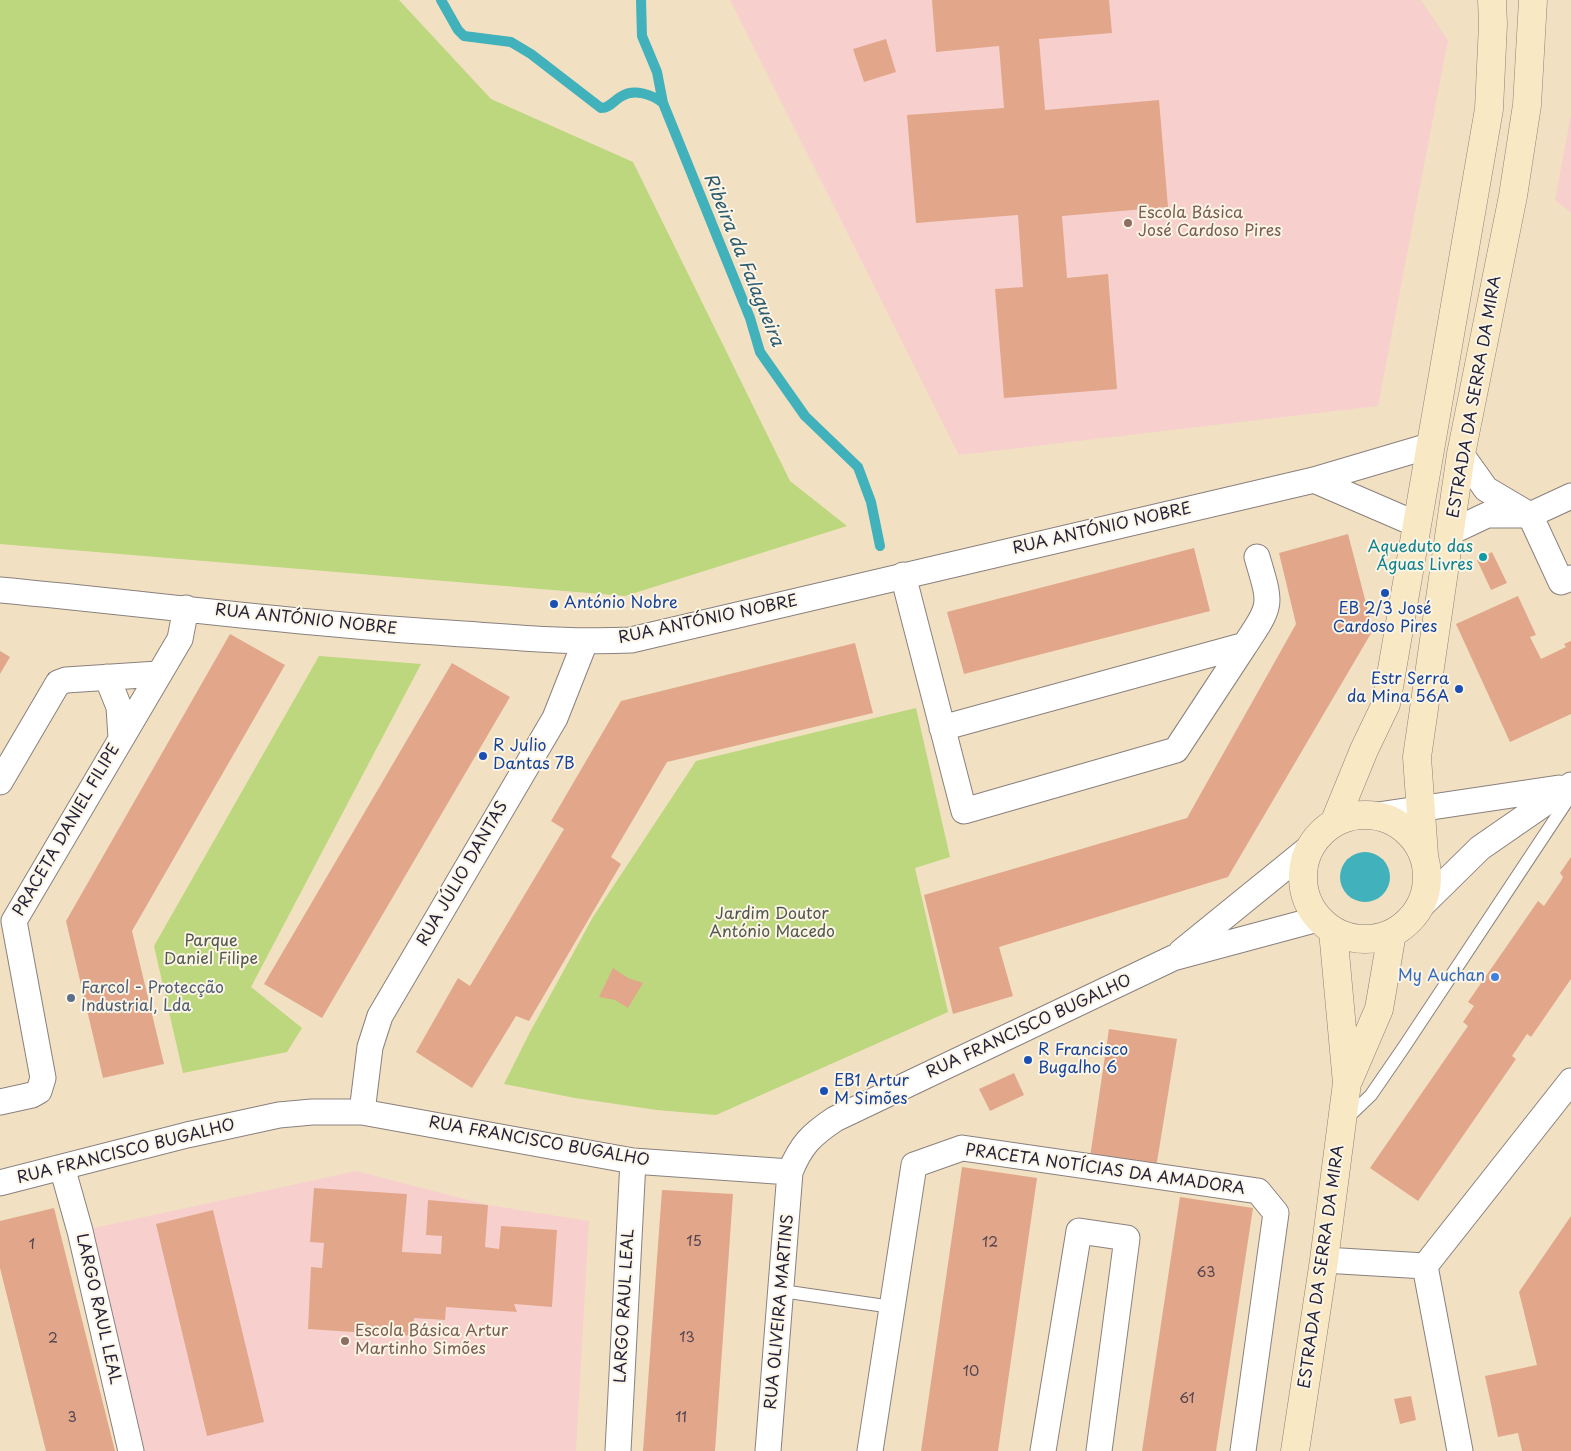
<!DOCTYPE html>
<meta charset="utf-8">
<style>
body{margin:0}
canvas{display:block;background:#f1e0c1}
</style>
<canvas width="1571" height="1451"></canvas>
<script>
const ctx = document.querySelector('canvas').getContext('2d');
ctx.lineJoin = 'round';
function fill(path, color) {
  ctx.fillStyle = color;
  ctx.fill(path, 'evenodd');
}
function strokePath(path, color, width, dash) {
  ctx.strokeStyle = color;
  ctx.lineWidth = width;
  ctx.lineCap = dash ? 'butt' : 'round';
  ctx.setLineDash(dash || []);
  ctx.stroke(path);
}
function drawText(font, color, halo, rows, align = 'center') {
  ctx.font = font + ' "Playpen Sans",sans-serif';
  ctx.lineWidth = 4;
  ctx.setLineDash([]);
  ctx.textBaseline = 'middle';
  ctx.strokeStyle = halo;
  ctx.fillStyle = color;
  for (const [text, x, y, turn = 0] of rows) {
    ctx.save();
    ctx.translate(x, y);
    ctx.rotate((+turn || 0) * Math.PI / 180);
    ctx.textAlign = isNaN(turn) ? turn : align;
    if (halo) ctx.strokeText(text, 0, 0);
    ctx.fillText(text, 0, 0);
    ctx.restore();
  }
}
const built = new Path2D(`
 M730 0H1421L1448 40 1378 406 959 455Z
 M1571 115V213L1555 200Z
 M356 1171 488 1205 589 1221 576 1451H137L80 1231Z`);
const green = new Path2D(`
 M0 0H399L491 99 633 162 790 481 847 526 625 596 0 544Z
 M319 656 421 664 251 987 302 1028 287 1052 183 1073 154 946Z
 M916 708 950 857 915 868 948 1012 716 1115 657 1110 575 1098 504 1084 529 1034 593 917 696 761Z`);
const water = new Path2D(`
 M1340 877a25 25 0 1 1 50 0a25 25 0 1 1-50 0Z`);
const stream = new Path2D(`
 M441 0 458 30 464 36 511 42 531 54 601 108C610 108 614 100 622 96 634 88 653 95 663 103L750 318 760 352 805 416 858 467 871 502 880 546
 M641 0 642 36 657 72 663 103`);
const building = new Path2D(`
 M932 0H1109L1112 33 1039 39 1045 110 1159 100 1168 207 1062 216 1067 278 1108 274 1117 389 1004 398 995 289 1023 287 1018 215 916 223 907 115 1004 108 999 46 936 52Z
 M886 39 896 72 864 82 853 49Z
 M1348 534 1373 630 1228 877 999 947 1013 996 953 1014 924 895 1187 818 1296 624 1279 553Z
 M1194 548 1210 611 964 674 947 612Z
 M1492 552 1507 583 1491 590 1477 560Z
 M1518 596 1536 635 1530 637 1541 659 1566 647 1564 644 1571 641V714L1510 742 1456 624Z
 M230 634 285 665 132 931 164 1064 103 1078 66 921Z
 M855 643 873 713 667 762 611 857 621 864 529 1021 516 1016 472 1088 416 1052 458 978 470 986 564 829 551 821 621 701Z
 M0 651 10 657 0 674Z
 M452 663 510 697 322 1018 264 984Z
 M1571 857V979L1531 1037 1527 1034 1512 1056 1516 1059 1418 1201 1370 1168 1468 1026 1463 1022 1474 1006 1468 1002 1538 901 1544 906 1561 881 1563 877 1560 873Z
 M613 968 628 978 643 983 628 1008 615 1000 599 997Z
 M1109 1029 1177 1039 1155 1174 1089 1164Z
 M1014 1073 1024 1095 990 1111 979 1089Z
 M962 1167 1037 1178 998 1451H921Z
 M314 1188 407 1194 402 1252 441 1254 442 1236 426 1235 428 1200 488 1205 485 1247 499 1249 501 1226 557 1230 552 1307 514 1304 517 1312 446 1307 445 1320 414 1318 413 1336 308 1329 311 1267 322 1268 324 1243 310 1242Z
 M662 1190 733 1194 715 1451H643Z
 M1180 1197 1253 1208 1216 1451H1142Z
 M54 1208 75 1292 115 1451H46L0 1268V1221Z
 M213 1210 264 1422 207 1436 156 1224Z
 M1571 1216V1451H1522L1518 1433 1498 1437 1485 1376 1537 1365 1519 1292Z
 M1411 1396 1416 1420 1400 1424 1394 1399Z`);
const lane = new Path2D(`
 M1345 1120 1371 1095 1404 1047 1571 795
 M782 1291 892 1307`);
const street = new Path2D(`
 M1461 454 1486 489 1530 515
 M1314 480 1416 524
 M1530 515 1561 582 1571 578
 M1451 532 1487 515H1530L1571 496
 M903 575C923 654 944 733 964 811L1176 750 1245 645 942 728
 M0 590C150 604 299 624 449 633 510 637 570 643 631 640L1314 480 1429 446
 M1245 645C1273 603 1271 605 1257 557
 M107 677 119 707 121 738
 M0 782 58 683 66 680 158 674
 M1378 815 1559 788
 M1419 908 1480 848 1571 785
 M1181 952 1309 848
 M0 1102 32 1095 39 1091 43 1078 14 921 180 639 186 608
 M362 1112 370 1047 380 1016 555 718 585 642
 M62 1167 80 1231 131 1451
 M0 1183 187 1135 279 1115 312 1112H362L633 1161 790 1172
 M1324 1260 1425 1266
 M1425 1266 1571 1081
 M1425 1266 1460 1451
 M618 1451 633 1161
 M768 1451 790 1172C801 1145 811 1135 835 1119L1173 958 1318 919
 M870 1451 914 1165 962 1148 1258 1191 1276 1213 1243 1451
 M1043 1451 1079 1231 1127 1238 1099 1451`);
const secondary = new Path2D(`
 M1303 877a62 62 0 1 1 124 0a62 62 0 1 1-124 0Z
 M1335 821 1364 750 1386 704 1489 109 1493 24 1492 0
 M1424 855 1417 757 1461 454 1513 196 1527 105 1533 0
 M1349 1079 1379 1009 1392 933
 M1295 1451 1324 1260 1347 1083 1333 931`);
const markers = [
 [1128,223,5,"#8d6e63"],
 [1483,557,5,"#0f9aa8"],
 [1385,593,5,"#1a4fb4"],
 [554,604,5,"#1a4fb4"],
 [1459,689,5,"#1a4fb4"],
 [483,756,5,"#1a4fb4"],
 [1495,977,5,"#3f7fe0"],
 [71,998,5,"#5c6f8a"],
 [1028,1060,5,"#1a4fb4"],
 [824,1091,5,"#1a4fb4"],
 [345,1341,5,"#8d6e63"]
];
const numberNames = [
 ["15",694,1242],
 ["12",990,1243],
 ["1",32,1245],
 ["63",1206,1273],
 ["13",687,1338],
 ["2",53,1339],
 ["10",971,1372],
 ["61",1187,1399],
 ["3",72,1418],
 ["11",681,1418]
];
const educationNames = [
 ["Escola Básica",1138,214],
 ["José Cardoso Pires",1138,232],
 ["Escola Básica Artur",355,1332],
 ["Martinho Simões",355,1350]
];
const streetNames = [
 ["ESTRADA DA SERRA DA MIRA",1475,397,-80],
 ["RUA ANTÓNIO NOBRE",1102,529,-13],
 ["RUA ANTÓNIO NOBRE",306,620,6],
 ["RUA ANTÓNIO NOBRE",708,620,-12],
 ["PRACETA DANIEL FILIPE",67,830,-60],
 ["RUA JÚLIO DANTAS",463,874,-60],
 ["RUA FRANCISCO BUGALHO",1029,1027,-25],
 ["RUA FRANCISCO BUGALHO",539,1142,10],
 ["RUA FRANCISCO BUGALHO",126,1152,-14],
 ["PRACETA NOTÍCIAS DA AMADORA",1105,1170,8],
 ["ESTRADA DA SERRA DA MIRA",1322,1267,-82],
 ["LARGO RAUL LEAL",625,1306,-87],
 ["LARGO RAUL LEAL",98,1309,77],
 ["RUA OLIVEIRA MARTINS",780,1312,-85]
];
const cultureNames = [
 ["Aqueduto das",1473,548],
 ["Águas Livres",1473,566]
];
const transitNames = [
 ["António Nobre",564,604],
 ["EB 2/3 José",1385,610,"center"],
 ["Cardoso Pires",1385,628,"center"],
 ["Estr Serra",1449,680,"right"],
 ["da Mina 56A",1449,698,"right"],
 ["R Julio",493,747],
 ["Dantas 7B",493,765],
 ["R Francisco",1038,1051],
 ["Bugalho 6",1038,1069],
 ["EB1 Artur",834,1082],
 ["M Simões",834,1100]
];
const parkNames = [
 ["Jardim Doutor",772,915],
 ["António Macedo",772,933],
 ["Parque",211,942],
 ["Daniel Filipe",211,960]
];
const shopNames = [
 ["My Auchan",1485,977]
];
const serviceNames = [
 ["Farcol - Protecção",81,989],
 ["Industrial, Lda",81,1007]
];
const waterNames = [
 ["Ribeira da Falagueira",743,260,68]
];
fill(built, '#f7d0ce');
fill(green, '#bcd77d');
fill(water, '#41b1bb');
strokePath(stream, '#41b1bb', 10);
fill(building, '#e2a78b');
strokePath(lane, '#8a817e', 14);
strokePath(street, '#8a817e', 27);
strokePath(secondary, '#8a817e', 29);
strokePath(lane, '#fff', 12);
strokePath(street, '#fff', 25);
strokePath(secondary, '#f8e8c3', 28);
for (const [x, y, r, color] of markers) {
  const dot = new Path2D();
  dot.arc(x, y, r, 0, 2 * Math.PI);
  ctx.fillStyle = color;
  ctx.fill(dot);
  strokePath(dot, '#fcf5e5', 2);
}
drawText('14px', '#52434f', null, numberNames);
drawText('16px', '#785e54', '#fcf5e5', educationNames, 'left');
drawText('16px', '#22223b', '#fcf5e5', streetNames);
drawText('16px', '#0d838f', '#fcf5e5', cultureNames, 'right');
drawText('16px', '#164399', '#fcf5e5', transitNames, 'left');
drawText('16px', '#50584f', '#fcf5e5', parkNames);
drawText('16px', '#366cbe', '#fcf5e5', shopNames, 'right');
drawText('16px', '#4e5e75', '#fcf5e5', serviceNames, 'left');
drawText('italic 18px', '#2e5b6e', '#fcf5e5', waterNames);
</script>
